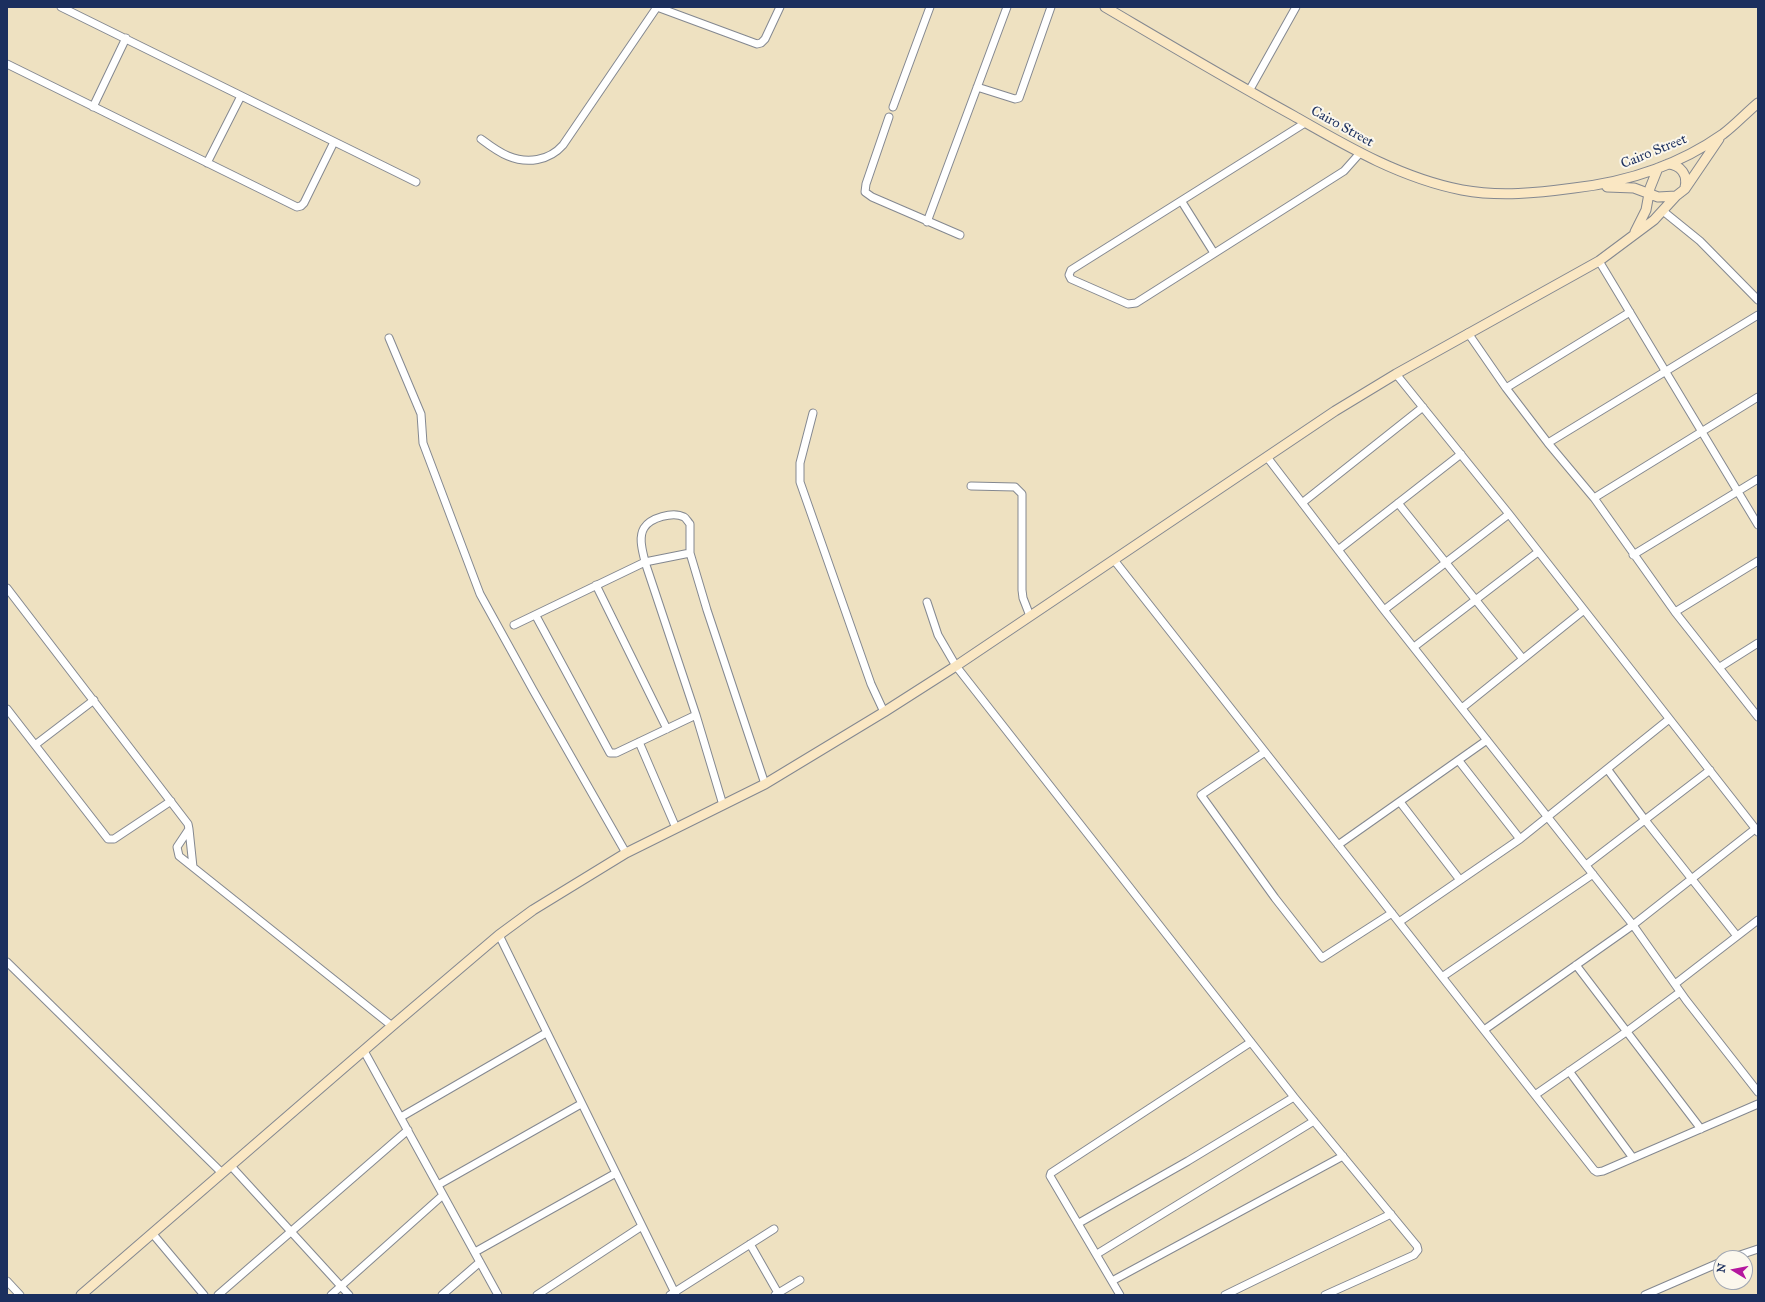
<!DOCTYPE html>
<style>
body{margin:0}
#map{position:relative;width:1765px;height:1302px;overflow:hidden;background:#eee1c1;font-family:"IM FELL Great Primer",serif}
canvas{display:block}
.frame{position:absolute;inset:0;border:8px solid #1b2f5e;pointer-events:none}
.north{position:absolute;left:1713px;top:1250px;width:40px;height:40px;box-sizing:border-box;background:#fbf7ec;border:1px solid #a1a7b3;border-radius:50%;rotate:280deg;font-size:11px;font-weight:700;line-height:16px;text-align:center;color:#1b2f5e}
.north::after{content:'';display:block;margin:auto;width:14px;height:18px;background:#b5179e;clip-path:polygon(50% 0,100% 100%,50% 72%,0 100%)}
</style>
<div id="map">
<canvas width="1765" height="1302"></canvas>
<div class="frame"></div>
<div class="north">N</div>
</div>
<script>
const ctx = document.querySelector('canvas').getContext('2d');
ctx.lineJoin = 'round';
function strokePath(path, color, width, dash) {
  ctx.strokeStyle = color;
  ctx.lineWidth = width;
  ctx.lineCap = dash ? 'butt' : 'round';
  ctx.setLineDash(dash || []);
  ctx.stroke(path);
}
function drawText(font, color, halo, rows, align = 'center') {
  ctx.font = font + ' "IM FELL Great Primer",serif';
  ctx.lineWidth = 4;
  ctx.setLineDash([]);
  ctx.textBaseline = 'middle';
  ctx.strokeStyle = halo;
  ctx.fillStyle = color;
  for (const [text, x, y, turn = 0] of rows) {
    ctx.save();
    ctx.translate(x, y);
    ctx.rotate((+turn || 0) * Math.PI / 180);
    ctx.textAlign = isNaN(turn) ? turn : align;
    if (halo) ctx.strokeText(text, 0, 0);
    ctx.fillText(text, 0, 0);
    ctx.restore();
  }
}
const minor = new Path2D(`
 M61 7 416 182
 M657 7 757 44 761 43 765 39 780 7
 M7 64 297 207 301 206 304 203 334 142
 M977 87 1015 99 1019 98 1051 7
 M1249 91 1296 7
 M93 107 126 38
 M893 107 930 7
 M889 117 866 184 865 192 872 197 960 235
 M1305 123 1071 270 1069 275 1071 279 1128 304 1136 303 1344 171 1360 153
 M481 139C489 145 498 152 508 156 527 164 549 161 563 145L657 7
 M207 163 241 96
 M1182 202 1214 253
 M1663 211 1700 241 1758 300
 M927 222 1007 7
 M1599 261 1758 525
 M1468 333 1506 388 1548 443 1594 498 1675 612 1758 717
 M389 338 421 414 423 443 480 594 533 690 626 853
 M1396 374 1509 514 1758 832
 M1506 388 1630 312
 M813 413 800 463V482L871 684 884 712
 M1548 443 1758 315
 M1267 457 1384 610 1633 925 1686 1000 1758 1092
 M971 486 1015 487 1022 494V590L1023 598 1030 616
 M1594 498 1758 397
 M1302 503 1423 407
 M1398 503 1523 659
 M1338 550 1461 454
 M1633 555 1758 479
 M1114 560 1594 1170 1597 1172 1603 1171 1758 1104
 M596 585 667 729
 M7 588 188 824 189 829 177 847 179 856 392 1026
 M927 602 938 635 956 666 1294 1097 1417 1246 1418 1250 1414 1255 1325 1295
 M1384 610 1509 514
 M1675 612 1758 561
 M536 616 610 753H616L696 715
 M514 625 645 562 690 553
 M1414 647 1538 552
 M1720 667 1758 643
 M1462 708 1584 610
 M7 709 108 839H114L171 801
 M639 742 676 828
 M35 745 94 700
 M1265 752 1201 795 1275 898 1322 958 1392 913
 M1459 761 1520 839
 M1608 770 1645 820 1737 936
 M1400 802 1460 880
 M723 805 696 715 645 562C643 552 638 538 644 528 650 518 673 511 684 517 686 518 688 522 690 524V553L707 610 765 784
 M189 829 193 867
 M1338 845 1487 740
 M1586 865 1710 770
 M1399 922 1520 839 1668 720
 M499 935 676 1295
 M7 962 222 1173
 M1576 965 1701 1129
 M1442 977 1593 874
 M1675 984 1758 920
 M1484 1030 1633 925 1755 829
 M364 1051 498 1295
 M1569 1071 1633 1158
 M1535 1095 1626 1032 1680 992
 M401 1117 546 1033
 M231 1166 349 1295
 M438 1185 581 1104
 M1079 1223 1188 1161 1294 1097
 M152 1233 204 1295
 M750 1244 778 1293
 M475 1252 616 1173
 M1097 1254 1314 1121
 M1731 1258 1758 1249
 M7 1281 20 1295
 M1112 1281 1343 1156
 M218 1295 408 1130
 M331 1295 443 1195
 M442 1295 480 1262
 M537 1295 642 1226
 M670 1295 774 1229
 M775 1295 800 1280
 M1120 1295 1050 1176 1051 1173 1251 1042
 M1225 1295 1391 1214
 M1645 1295 1721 1262`);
const secondary = new Path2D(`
 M1105 7C1168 44 1230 81 1294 116 1348 147 1401 178 1462 190 1500 197 1537 193 1574 188 1627 182 1679 165 1723 134 1735 125 1746 113 1758 103
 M1668 164C1681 165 1688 175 1685 187
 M1607 187 1634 188 1658 197 1676 196 1685 189 1719 139
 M1635 232 1646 210 1650 188 1658 168
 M81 1295 392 1026 499 935 533 910 626 853 765 784 884 712 956 666 1335 411 1396 374 1599 261 1654 220 1676 196`);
const streetNames = [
 ["Cairo Street",1342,127,29],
 ["Cairo Street",1654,152,-22]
];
strokePath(minor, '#848890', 9);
strokePath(secondary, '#848890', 11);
strokePath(minor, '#fff', 7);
strokePath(secondary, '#fae7c3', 9);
drawText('14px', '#1b2f5e', '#fbf7ec', streetNames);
</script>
